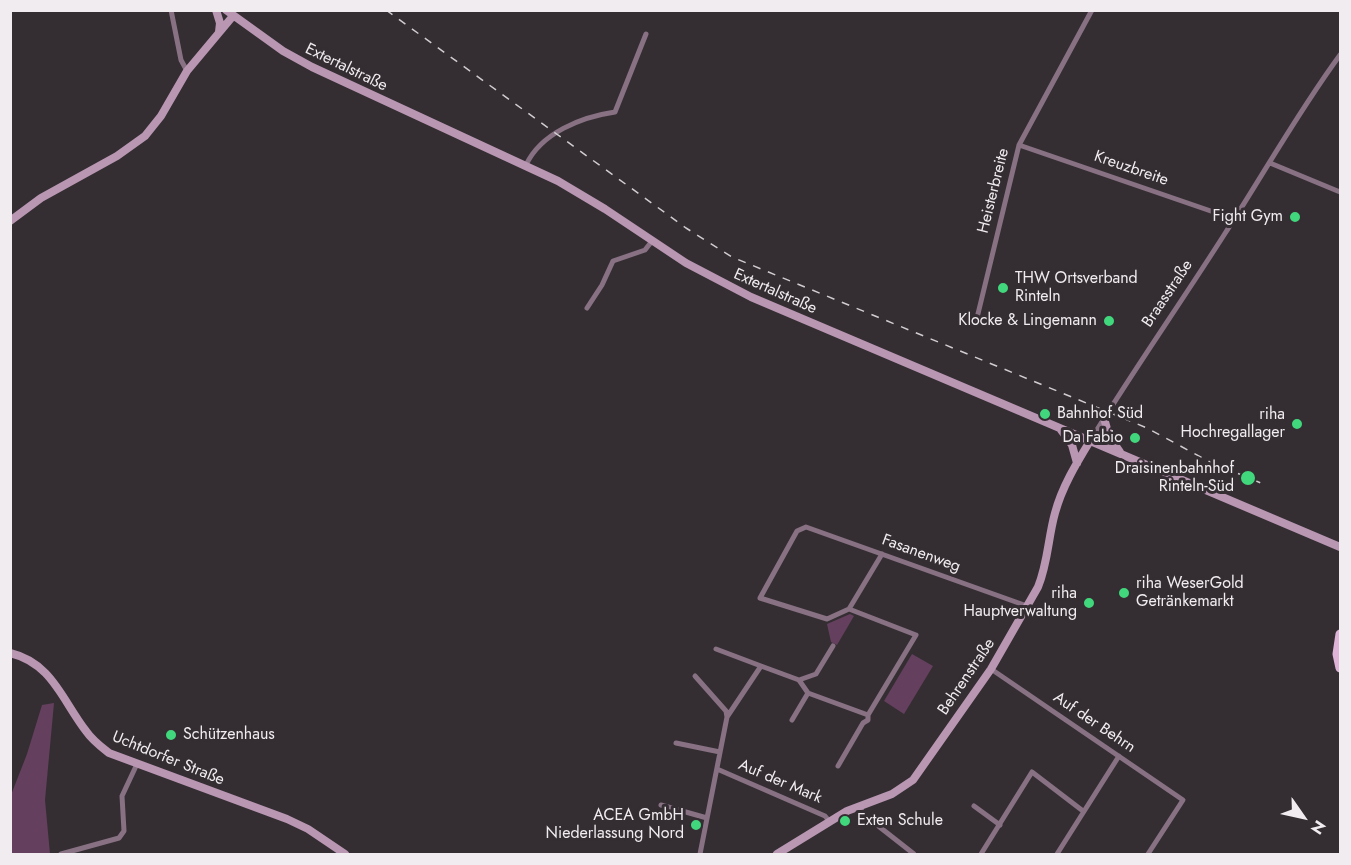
<!DOCTYPE html>
<meta charset="utf-8">
<style>
body{margin:0}
#map{position:relative;width:1351px;height:865px;overflow:hidden;background:#342e33;font-family:Jost,sans-serif}
canvas{display:block}
.frame{position:absolute;inset:0;border:12px solid #f0ecef;pointer-events:none}
.north{position:absolute;left:1273px;top:787px;width:60px;height:60px;-webkit-text-stroke:4px #342e33;paint-order:stroke;rotate:124deg;font-size:16px;font-weight:700;line-height:24px;text-align:center;color:#f0ecef}
.north::after{content:'';display:block;margin:auto;width:21px;height:27px;background:#f0ecef;clip-path:polygon(50% 0,100% 100%,50% 72%,0 100%)}
</style>
<div id="map">
<canvas width="1351" height="865"></canvas>
<div class="frame"></div>
<div class="north">N</div>
</div>
<script>
const ctx = document.querySelector('canvas').getContext('2d');
ctx.lineJoin = 'round';
function fill(path, color) {
  ctx.fillStyle = color;
  ctx.fill(path, 'evenodd');
}
function strokePath(path, color, width, dash) {
  ctx.strokeStyle = color;
  ctx.lineWidth = width;
  ctx.lineCap = dash ? 'butt' : 'round';
  ctx.setLineDash(dash || []);
  ctx.stroke(path);
}
function drawText(font, color, halo, rows, align = 'center') {
  ctx.font = font + ' Jost,sans-serif';
  ctx.lineWidth = 6;
  ctx.setLineDash([]);
  ctx.textBaseline = 'middle';
  ctx.strokeStyle = halo;
  ctx.fillStyle = color;
  for (const [text, x, y, turn = 0] of rows) {
    ctx.save();
    ctx.translate(x, y);
    ctx.rotate((+turn || 0) * Math.PI / 180);
    ctx.textAlign = isNaN(turn) ? turn : align;
    if (halo) ctx.strokeText(text, 0, 0);
    ctx.fillText(text, 0, 0);
    ctx.restore();
  }
}
const green = new Path2D(`
 M850 614 854 616 837 645 831 642 827 624Z
 M912 654 933 666 904 714 884 701Z
 M54 703 45 800 50 854H11V795L27 754 42 705Z`);
const street = new Path2D(`
 M171 10 181 60 187 71
 M1019 145 1234 219
 M1270 163 1340 192
 M526 165C541 133 581 117 615 112L646 34
 M587 308 602 285 613 261 645 250 652 241
 M976 322 1019 145 1092 10
 M1090 441C1133 371 1180 304 1224 235 1263 175 1298 112 1340 55
 M849 609 882 554
 M716 649 761 666
 M991 669 1183 800 1148 854
 M695 676 726 711 727 717 700 854
 M799 680 816 674 833 646
 M727 717 761 666 799 680 808 693 868 715
 M792 720 808 693
 M676 743 720 752
 M838 766 863 723 868 720V715L916 635 849 609 827 619 760 598 797 531 806 527 1027 606
 M717 769 825 816 830 822
 M661 805 707 818
 M974 806 1000 825
 M860 807 863 814 914 854
 M61 854 119 838 124 831 122 796 137 764
 M981 854 1032 772 1083 811
 M1057 854 1119 756`);
const secondary = new Path2D(`
 M216 10 220 23 219 32
 M226 10 283 51 312 67 558 181 605 209 686 263 751 297 1340 547
 M10 221 41 198 117 156 145 136 161 116 187 71 233 16
 M1104 418 1109 436 1120 452
 M1061 430 1072 445 1077 463
 M10 653C52 663 62 700 86 731 92 740 100 746 109 753L287 819 308 829 345 854
 M777 854 847 811 892 794 913 780 991 669 1038 587C1048 563 1048 538 1055 513 1062 487 1076 464 1090 441`);
const primary = new Path2D(`
 M1340 634 1337 654 1340 668`);
const rail = new Path2D(`
 M386 10 686 228 732 257 1147 428 1210 462 1261 483`);
const markers = [
 [1295,217,6,"#41d77c"],
 [1003,288,6,"#41d77c"],
 [1109,321,6,"#41d77c"],
 [1045,414,6,"#41d77c"],
 [1297,424,6,"#41d77c"],
 [1135,438,6,"#41d77c"],
 [1248,478,8,"#41d77c"],
 [1124,593,6,"#41d77c"],
 [1089,603,6,"#41d77c"],
 [171,735,6,"#41d77c"],
 [845,821,6,"#41d77c"],
 [696,825,6,"#41d77c"]
];
const streetNames = [
 ["Extertalstraße",346,68,26],
 ["Kreuzbreite",1131,169,19],
 ["Heisterbreite",994,191,-76],
 ["Extertalstraße",775,292,24],
 ["Braasstraße",1168,294,-56],
 ["Fasanenweg",921,554,20],
 ["Behrenstraße",967,677,-56],
 ["Auf der Behrn",1094,723,34],
 ["Uchtdorfer Straße",168,759,22],
 ["Auf der Mark",780,782,23]
];
const poiNames = [
 ["Fight Gym",1283,217],
 ["THW Ortsverband",1015,279,"left"],
 ["Rinteln",1015,297,"left"],
 ["Klocke & Lingemann",1097,321],
 ["Bahnhof Süd",1057,414,"left"],
 ["riha",1285,415],
 ["Hochregallager",1285,433],
 ["Da Fabio",1123,438],
 ["Draisinenbahnhof",1234,469],
 ["Rinteln-Süd",1234,487],
 ["riha WeserGold",1136,584,"left"],
 ["Getränkemarkt",1136,602,"left"],
 ["riha",1077,594],
 ["Hauptverwaltung",1077,612],
 ["Schützenhaus",183,735,"left"],
 ["ACEA GmbH",684,816],
 ["Niederlassung Nord",684,834],
 ["Exten Schule",857,821,"left"]
];
fill(green, '#643f5e');
strokePath(street, '#877183', 5);
strokePath(secondary, '#b996b2', 8);
strokePath(primary, '#dfb2d7', 9);
strokePath(rail, '#d0cccf', 1.5, [8, 8]);
for (const [x, y, r, color] of markers) {
  const dot = new Path2D();
  dot.arc(x, y, r, 0, 2 * Math.PI);
  ctx.fillStyle = color;
  ctx.fill(dot);
  strokePath(dot, '#342e33', 2);
}
drawText('16px', '#f0ecef', '#342e33', streetNames);
drawText('16px', '#f0ecef', '#342e33', poiNames, 'right');
</script>
